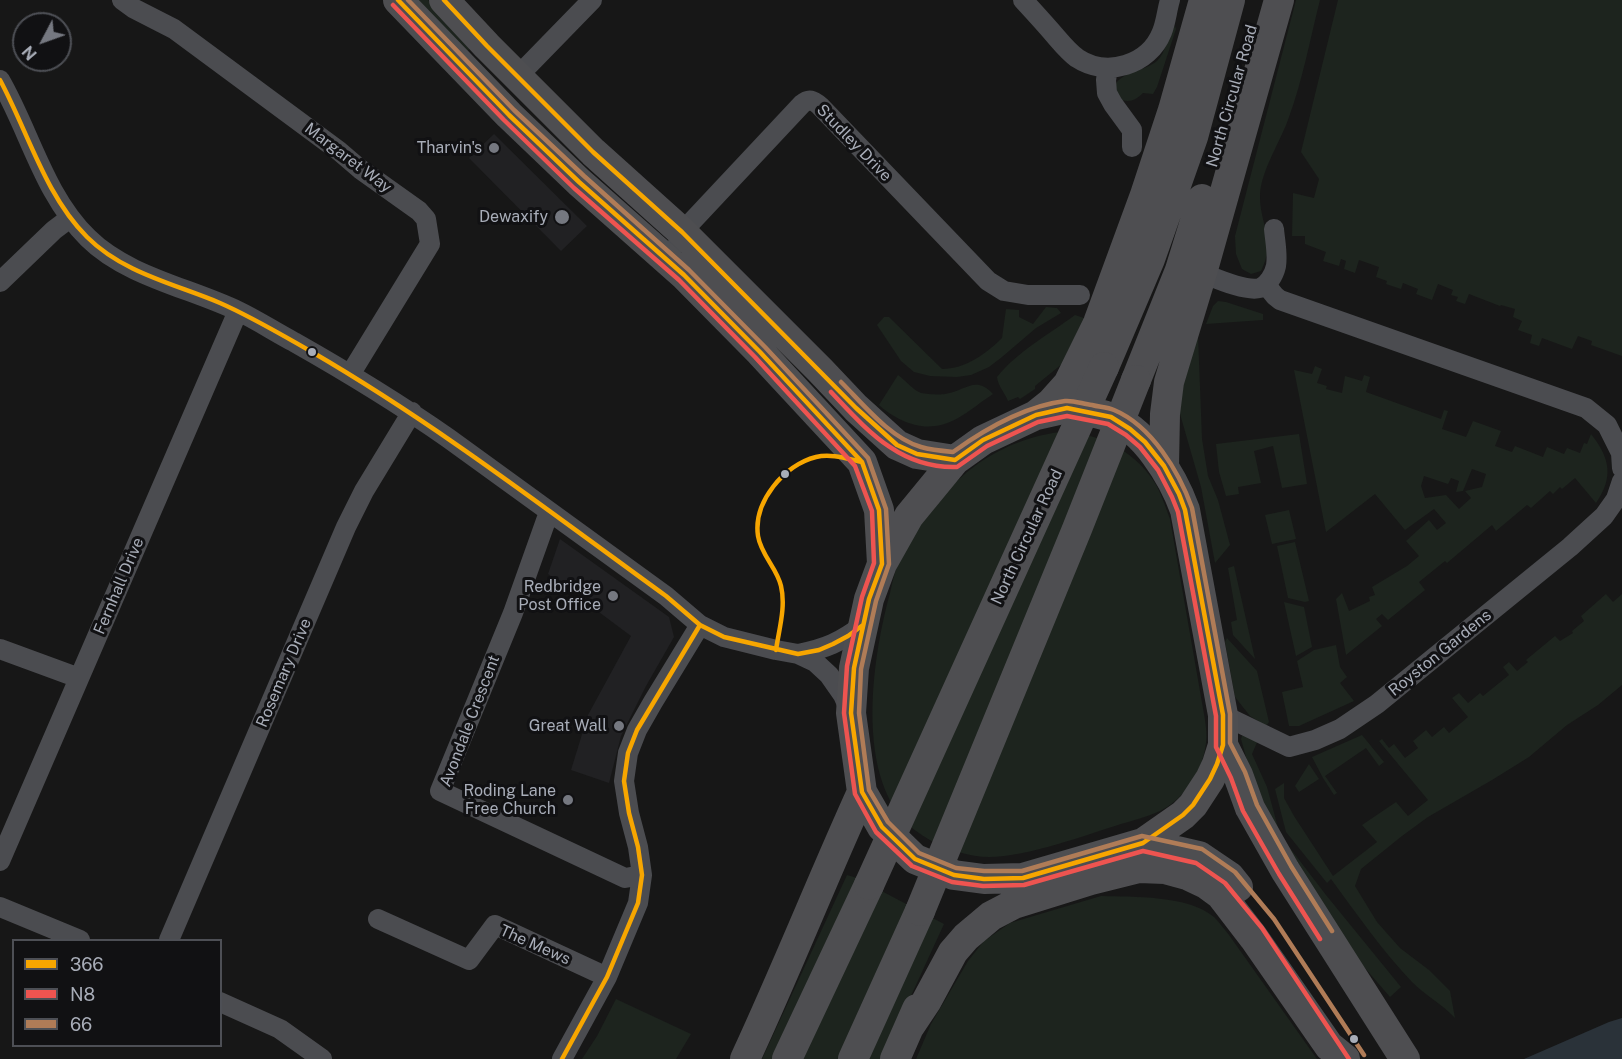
<!DOCTYPE html>
<style>
body{margin:0}
#map{position:relative;width:1622px;height:1059px;overflow:hidden;background:#171717;font-family:"Public Sans",sans-serif}
canvas{display:block}
.legend{position:absolute;left:12px;top:939px;width:210px;height:108px;box-sizing:border-box;background:#111113;border:2px solid #4d4f55;margin:0;padding:8px 10px;list-style:none;font-size:18px;color:#a8adb8}
.legend li{display:flex;align-items:center;gap:12px;height:30px}
.legend b{width:30px;border:2px solid #4d4f55}
.north{position:absolute;left:12px;top:12px;width:60px;height:60px;box-sizing:border-box;background:#111113;border:2px solid #4d4f55;border-radius:50%;rotate:229deg;font-size:16px;font-weight:700;line-height:24px;text-align:center;color:#a8adb8}
.north::after{content:'';display:block;margin:auto;width:21px;height:27px;background:#757880;clip-path:polygon(50% 0,100% 100%,50% 72%,0 100%)}
</style>
<div id="map">
<canvas width="1622" height="1059"></canvas>
<ul class="legend">
<li><b style="height:8px;background:#f7a600"></b>366</li>
<li><b style="height:8px;background:#ee5450"></b>N8</li>
<li><b style="height:8px;background:#b07c57"></b>66</li>
</ul>
<div class="north">N</div>
</div>
<script>
const ctx = document.querySelector('canvas').getContext('2d');
ctx.lineJoin = 'round';
function fill(path, color) {
  ctx.fillStyle = color;
  ctx.fill(path, 'evenodd');
}
function strokePath(path, color, width, dash) {
  ctx.strokeStyle = color;
  ctx.lineWidth = width;
  ctx.lineCap = dash ? 'butt' : 'round';
  ctx.setLineDash(dash || []);
  ctx.stroke(path);
}
function drawText(font, color, halo, rows, align = 'center') {
  ctx.font = font + ' "Public Sans",sans-serif';
  ctx.lineWidth = 6;
  ctx.setLineDash([]);
  ctx.textBaseline = 'middle';
  ctx.strokeStyle = halo;
  ctx.fillStyle = color;
  for (const [text, x, y, turn = 0] of rows) {
    ctx.save();
    ctx.translate(x, y);
    ctx.rotate((+turn || 0) * Math.PI / 180);
    ctx.textAlign = isNaN(turn) ? turn : align;
    if (halo) ctx.strokeText(text, 0, 0);
    ctx.fillText(text, 0, 0);
    ctx.restore();
  }
}
const built = new Path2D(`
 M494 134 587 226 561 251 469 158Z
 M560 539 669 617 674 637 646 686 621 736 609 783 571 770 588 715 631 636 548 574Z`);
const green = new Path2D(`
 M409 0H428L473 46 462 56Z
 M1296 0H1320C1310 39 1303 79 1289 117 1281 141 1262 168 1260 194 1259 224 1277 240 1261 271L1251 274 1242 269 1236 254 1235 236Z
 M1338 0H1622V356L1591 345 1592 341 1578 336 1572 349 1542 338 1539 346 1530 343 1532 335 1518 330 1522 321 1513 317 1515 309 1501 305 1500 306 1469 294 1465 304 1456 301 1458 297 1451 295 1453 290 1438 284 1432 300 1416 294 1418 289 1403 283 1401 289 1386 284 1387 281 1376 277 1379 267 1359 260 1355 273 1344 269 1346 261 1341 259 1339 266 1323 261 1326 252 1305 244V236H1292L1293 193 1314 198 1319 179 1301 152Z
 M1175 26 1176 29 1157 87 1153 94 1143 93C1135 101 1129 103 1118 99L1115 85C1123 71 1145 71 1157 61 1166 53 1167 36 1175 26Z
 M1218 301 1226 302 1263 314V320L1206 324 1213 306Z
 M1046 307 1057 308 1061 313 1036 328 1002 357 989 367 971 375 957 377 930 376 914 372 901 361 877 325 884 317H889L942 369C965 369 986 354 1002 338L1006 309 1019 310V317L1033 324Z
 M1075 315 1084 318 1062 364 1035 386V389L1020 399 1018 397 1008 401C1005 393 998 386 997 377 1018 351 1048 335 1075 315Z
 M1198 335 1202 439 1208 476 1218 500 1230 545 1215 563 1201 487 1180 414 1179 396Z
 M1315 366 1322 369 1317 383 1327 386 1326 389 1342 393 1345 376 1362 381 1364 375 1370 377 1366 392 1441 419 1444 410 1448 411 1442 429 1466 437 1473 421 1501 431 1495 446 1512 452 1515 446 1543 457 1547 447 1564 454 1567 448 1580 453 1584 443 1587 444 1591 434C1610 458 1614 477 1596 503L1575 478 1562 489 1560 487 1553 494 1550 491 1531 508 1527 505 1496 531 1492 525 1447 563 1445 561 1419 582 1425 590 1388 620 1382 614 1376 619 1382 626 1346 655 1336 599 1342 593 1349 611 1370 601 1369 597 1375 595 1372 587 1407 566 1419 556 1406 541 1429 520 1437 530 1446 523 1434 509 1405 530 1375 494 1326 532 1294 370 1312 374ZM1472 469 1486 474 1482 487 1465 491 1471 498 1459 509 1446 495 1425 498 1421 486 1424 476 1448 484 1451 478 1459 481 1456 492 1463 491Z
 M898 375C905 380 913 390 921 393 927 394 939 395 945 394 966 391 975 375 993 394 976 405 956 424 935 426 915 429 893 418 879 405Z
 M1060 432C1097 432 1132 449 1153 480 1161 492 1165 506 1170 519L1205 720C1206 727 1207 735 1206 743 1203 770 1185 799 1160 811 1147 817 1134 820 1121 824 1082 836 1015 862 976 856 947 851 916 837 898 813 858 758 873 655 890 593 893 580 896 566 902 554 909 537 921 524 933 510 940 500 947 490 956 482 985 454 1021 437 1060 432Z
 M1299 434 1307 484 1282 488 1273 446 1254 451 1261 483 1238 487 1239 494 1226 496 1219 472 1216 444Z
 M1289 510 1296 539 1272 544 1265 515Z
 M1295 542 1309 601 1305 602 1288 598 1277 546Z
 M1234 566 1255 659 1233 635 1231 622 1237 620 1228 568Z
 M1606 594 1613 602 1622 594V685L1598 705 1567 725 1529 757 1492 780 1428 817 1402 836 1361 869 1355 886 1377 922 1400 948 1429 970 1450 991 1455 1018C1442 1004 1425 995 1412 982 1383 952 1356 913 1331 879L1327 883 1286 832 1275 789 1284 783V798L1294 816 1333 876 1377 842 1362 825 1396 802 1408 816 1428 800 1379 741 1382 739 1389 748 1394 744 1405 758 1418 748 1413 741 1426 730 1432 737 1444 727 1449 733 1468 717 1452 698 1459 693 1468 703 1480 693 1483 696 1509 675 1503 667 1509 662 1517 671 1528 662 1526 660 1555 636 1560 641 1573 633 1572 631 1584 621 1581 616Z
 M1284 602 1304 607 1312 647 1296 656Z
 M1227 638 1257 671 1269 722 1266 726 1250 716 1235 697 1225 642Z
 M1336 645 1340 667 1347 677 1340 683 1354 701 1299 726H1289L1282 692 1303 687 1297 661 1314 650Z
 M1244 734 1258 740 1252 754 1267 787 1280 835 1326 895 1401 987 1390 997 1352 953 1258 800 1241 739 1242 736Z
 M1362 735 1384 762 1379 766 1366 748 1325 776 1337 793 1334 795 1323 778 1312 757Z
 M1309 764 1319 779 1299 792 1295 786Z
 M847 875 857 878 944 924 882 1059H762Z
 M1101 896C1133 897 1188 895 1214 917 1219 922 1224 929 1229 935L1317 1059H916L931 1024 968 961 984 941 1010 923Z
 M616 999 691 1034 676 1059H582L597 1036Z`);
const water = new Path2D(`
 M1622 1018V1059H1524L1609 1022Z`);
const minor = new Path2D(`
 M122 0 133 8 174 29 339 151 360 169 419 211 426 219 430 244 351 373
 M1023 0C1035 13 1046 25 1057 38 1063 45 1070 53 1077 58 1107 78 1149 65 1162 32 1166 22 1167 10 1170 0
 M1108 68 1106 80 1107 93 1113 104 1132 130V147
 M518 76 592 0
 M0 80C30 132 44 195 88 238 126 276 190 288 238 311 257 320 275 332 294 342 347 372 398 403 448 438L666 596 700 625 724 637 776 650 798 654 815 662 829 675 843 695 850 711
 M678 243 682 232 802 104C809 98 813 100 820 106L988 281 1004 291 1028 295H1080
 M1202 273C1215 278 1246 292 1260 288 1268 285 1274 275 1276 266 1278 254 1275 241 1274 229
 M0 282 54 230 70 218
 M1266 285 1275 296 1280 300 1586 408 1607 425 1621 453 1622 468
 M549 512 513 613 440 791 625 878 642 875
 M0 649 79 678
 M798 654C825 649 841 642 863 625
 M1223 715 1289 747 1315 740 1340 729 1377 704 1570 547 1604 516 1616 499 1622 481
 M0 861 238 311
 M0 907 80 940
 M378 919 469 960 495 925 607 977
 M169 940 346 527 364 491 412 412
 M220 1002 280 1029 322 1059
 M562 1059 607 977 638 903 642 875 638 847 629 813 624 781 628 753 637 730 653 702 700 625`);
const highway = new Path2D(`
 M398 0 509 115 579 182 684 275 760 352 862 462 879 510 882 564
 M444 0 487 46 593 152 682 232 820 370 856 408 897 445 917 454 955 460
 M1104 367 1150 259 1193 137 1230 0
 M1136 380 1180 270 1202 199
 M1067 408C1081 411 1096 412 1109 417 1144 428 1173 477 1185 510L1223 715V745L1217 764 1210 779 1193 805 1183 815 1143 843 1023 878 984 879 954 875 915 859 882 827 862 792 851 713 854 668 869 599 882 564 909 516 955 460 983 440 1036 415Z
 M1036 415 1051 403 1068 384 1098 323 1145 195 1173 110 1204 0
 M1164 466 1165 414 1169 382 1202 273 1279 0
 M1223 745 1238 775 1250 808 1285 870 1405 1059
 M1143 843 1199 856 1230 877 1238 887
 M910 1026 926 1002 953 952 966 937 991 916 1014 904 1091 880 1139 868 1165 869 1187 875 1206 884 1221 895 1254 938 1329 1046 1345 1059
 M745 1059C786 971 822 880 862 792
 M787 1059 869 885
 M853 1059 920 911
 M895 1059 917 1009`);
const highwayBridge = new Path2D(`
 M869 885 1104 367
 M920 911 1077 529 1136 380`);
const bus1 = new Path2D(`
 M398 0 509 115 579 182 684 275 760 352 862 462 879 510 882 564 869 599 854 668 851 713 862 792 882 827 915 859 954 875 984 879 1023 878 1143 843 1183 815 1193 805 1210 779 1217 764 1223 745V715L1185 510 1179 494 1164 466 1145 442 1130 429 1111 417 1067 408 1036 415 983 440 955 460 917 454 897 445 856 408 682 232 593 152 487 46 444 0
 M0 80C28 132 45 195 87 237 123 273 175 284 220 303 252 317 282 335 312 352 436 424 550 512 666 596L700 625 724 637 798 654 819 650 833 644 848 636 863 625
 M776 650C779 629 786 607 781 586 777 568 761 555 758 536 753 502 784 465 816 457 831 453 848 459 862 462
 M562 1059 607 977 638 903 642 875 638 847 629 813 624 781 628 753 637 730 700 625`);
const bus2 = new Path2D(`
 M393 5 504 120 574 188 679 280 755 357 855 466 872 511 874 563 862 597 847 666 844 713 855 794 876 832 912 866 952 882 983 886 1024 885 1143 851 1196 863 1225 883 1262 928 1349 1059
 M831 392C867 430 900 469 957 467L987 446 1038 422 1067 416 1108 424 1126 435 1140 447 1158 470 1172 497 1178 512 1216 716V747L1231 778 1243 811 1279 874 1320 939`);
const bus3 = new Path2D(`
 M408 0 514 110 584 176 689 270 765 347 868 458 886 509 889 564 876 601 861 669 859 713 869 790 888 822 919 853 956 868 984 871H1022L1142 836 1202 849 1235 872 1274 919 1364 1055
 M841 382C863 404 890 438 921 447 931 450 942 451 953 452 985 429 1025 406 1065 401 1073 400 1083 404 1092 405 1099 407 1107 407 1114 410 1152 426 1179 472 1192 508L1230 714V743L1245 772 1257 805 1291 866 1332 931`);
const markers = [
 [494,148,6,"#757880"],
 [562,217,8,"#757880"],
 [312,352,5,"#a8adb8"],
 [785,474,5,"#a8adb8"],
 [613,596,6,"#757880"],
 [619,726,6,"#757880"],
 [568,800,6,"#757880"],
 [1354,1039,5,"#a8adb8"]
];
const streetNames = [
 ["North Circular Road",1232,96,-74],
 ["Studley Drive",854,143,46],
 ["Margaret Way",348,158,37],
 ["North Circular Road",1027,537,-65],
 ["Fernhall Drive",119,586,-67],
 ["Royston Gardens",1440,653,-39],
 ["Rosemary Drive",284,673,-67],
 ["Avondale Crescent",470,721,-69],
 ["The Mews",535,945,24]
];
const poiNames = [
 ["Tharvin's",482,148],
 ["Dewaxify",548,217],
 ["Redbridge",601,587],
 ["Post Office",601,605],
 ["Great Wall",607,726],
 ["Roding Lane",556,791],
 ["Free Church",556,809]
];
fill(built, '#212123');
fill(green, '#1d241e');
fill(water, '#2a3239');
strokePath(minor, '#4b4c50', 20);
strokePath(highway, '#4e4e51', 30);
strokePath(highwayBridge, '#4e4e51', 30);
strokePath(bus1, '#f7a600', 4.5);
strokePath(bus2, '#ee5450', 4.5);
strokePath(bus3, '#b07c57', 4.5);
for (const [x, y, r, color] of markers) {
  const dot = new Path2D();
  dot.arc(x, y, r, 0, 2 * Math.PI);
  ctx.fillStyle = color;
  ctx.fill(dot);
  strokePath(dot, '#111113', 2);
}
drawText('16px', '#a8adb8', '#111113', streetNames);
drawText('16px', '#a8adb8', '#111113', poiNames, 'right');
</script>
